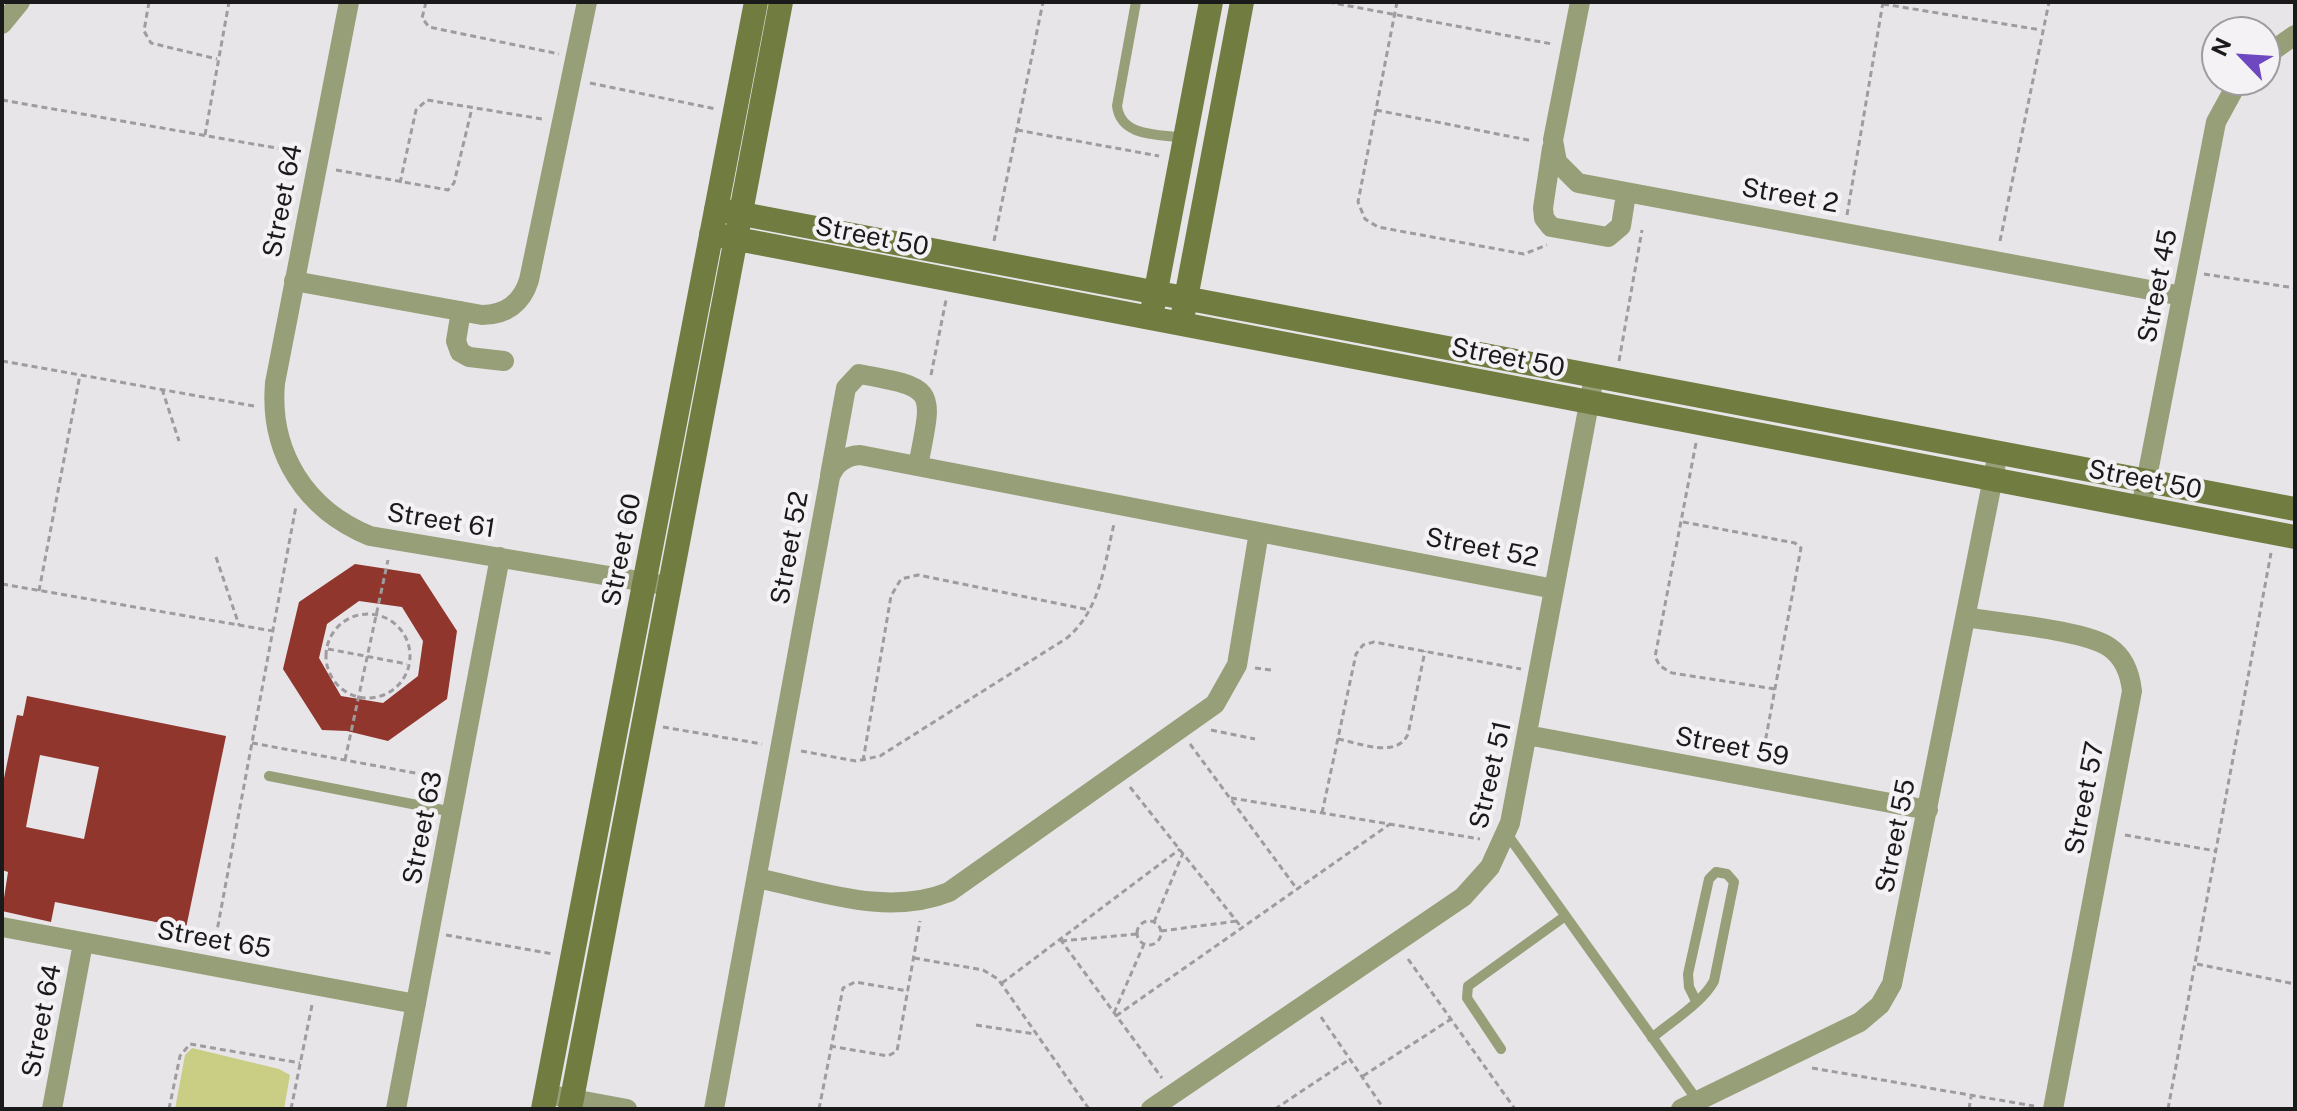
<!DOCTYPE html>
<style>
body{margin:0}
#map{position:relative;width:2297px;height:1111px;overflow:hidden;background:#e8e5e9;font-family:"Public Sans",sans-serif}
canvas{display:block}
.frame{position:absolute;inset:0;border:4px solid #1b1a1b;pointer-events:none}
.north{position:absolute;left:2201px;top:16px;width:80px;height:80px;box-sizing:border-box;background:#f5f2f6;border:2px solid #9e9c9e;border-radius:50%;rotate:295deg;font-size:22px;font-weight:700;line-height:32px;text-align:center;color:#1b1a1b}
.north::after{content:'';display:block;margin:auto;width:28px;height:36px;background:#6e48c1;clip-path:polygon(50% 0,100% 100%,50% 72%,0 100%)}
</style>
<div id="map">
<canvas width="2297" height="1111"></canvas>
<div class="frame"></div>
<div class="north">N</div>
</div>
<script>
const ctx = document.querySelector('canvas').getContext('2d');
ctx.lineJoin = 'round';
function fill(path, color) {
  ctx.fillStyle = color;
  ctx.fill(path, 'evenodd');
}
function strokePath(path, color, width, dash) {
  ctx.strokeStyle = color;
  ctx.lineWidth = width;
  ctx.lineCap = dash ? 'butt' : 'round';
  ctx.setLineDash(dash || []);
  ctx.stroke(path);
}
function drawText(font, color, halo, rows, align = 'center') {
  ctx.font = font + ' "Public Sans",sans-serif';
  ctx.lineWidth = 8;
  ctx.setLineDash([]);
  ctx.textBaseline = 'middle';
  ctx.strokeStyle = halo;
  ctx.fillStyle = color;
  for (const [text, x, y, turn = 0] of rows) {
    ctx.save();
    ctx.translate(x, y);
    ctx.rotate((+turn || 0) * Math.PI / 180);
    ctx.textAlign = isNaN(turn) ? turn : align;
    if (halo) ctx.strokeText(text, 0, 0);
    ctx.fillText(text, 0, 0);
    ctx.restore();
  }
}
const green = new Path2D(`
 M192 1048 279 1069 290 1075 284 1109H175L185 1055Z`);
const building = new Path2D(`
 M355 564 420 574 457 631 447 699 388 741 347 731 322 730 283 669 299 602ZM359 601 402 607 423 641 418 676 383 703 341 696 319 658 327 624Z
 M27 696 226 736 186 928 55 902 51 922 2 911 8 872 2 870V788L17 715 23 716ZM40 755 99 767 84 839 26 827Z`);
const path = new Path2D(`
 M149 2 144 31 151 43 217 59
 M426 2 422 18 429 27 559 54
 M1328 2 1552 44
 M1397 2 1358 202 1365 219 1378 227 1524 254 1547 245
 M1883 4 2041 30
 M590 83 716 109
 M2 100 299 152
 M1376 110 1533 141
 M1017 130 1159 156
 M205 135 229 2
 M336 170 448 190 454 183 472 108
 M400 183 416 110 427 100 542 119
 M1847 215 1883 2
 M994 241 1043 2
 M2000 241 2049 2
 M2204 274 2295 288
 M2 361 254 406
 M1619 361 1642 230
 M931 375 946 300
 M162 389 179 441
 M1696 443 1655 657 1660 666 1672 673 1775 689
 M1683 522 1795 543 1801 548 1762 759
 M216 557 239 625
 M2 584 273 631
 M39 591 80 375
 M326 656a42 42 0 1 1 84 0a42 42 0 1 1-84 0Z
 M328 649 407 664
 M1255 668 1271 670
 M663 727 762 744
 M1211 730 1255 739
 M1338 739C1359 743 1397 759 1408 734L1425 651
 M252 743 437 777
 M1190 744 1297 889
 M801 751 856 761 880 756 1067 638C1101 609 1104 565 1114 524
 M345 760 388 560
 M863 761 891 596 901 579 918 575 1090 610
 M1130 787 1242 928
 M1231 798 1480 839
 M1322 813 1356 654 1363 645 1374 642 1521 669
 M2125 835 2216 851
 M1137 933a12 12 0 1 1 24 0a12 12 0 1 1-24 0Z
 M1154 922 1183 853
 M1161 931 1237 921
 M446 935 553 954
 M1060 939 1162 1078
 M1061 941 1137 934
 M214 947 296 506
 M914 958 983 970 998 979 1089 1109
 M1408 959 1515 1109
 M2197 964 2295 984
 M1002 983 1180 849
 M1114 1013 1144 944
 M1116 1016 1390 824
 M1321 1017 1384 1109
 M976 1025 1035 1034
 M830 1046 888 1056 897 1051 920 921
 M1812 1068 2034 1106
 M1363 1076 1451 1019
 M169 1109 180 1056 190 1044 300 1063
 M291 1109 312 1005
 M819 1109 843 988 855 982 908 991
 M1275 1109 1350 1059
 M1969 1109 1971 1097
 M2168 1109 2271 553`);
const lane = new Path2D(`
 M1136 2 1117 106C1121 138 1160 134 1185 138
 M269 776 453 812
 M1507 834 1697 1100
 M1652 1038C1672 1021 1702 1003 1714 981L1734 882 1727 874 1716 872 1709 879 1688 974 1689 987 1696 1001
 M1501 1049 1467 998 1468 986 1564 917`);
const street = new Path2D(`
 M349 2 275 383C269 453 306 510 370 536L669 586
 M1580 2 1553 140 1557 162 1578 183 2182 296
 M2 24 20 2
 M2265 56 2295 35
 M1552 148 1543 208 1544 218 1551 227 1608 237 1621 226 1626 194
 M294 281 482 315C506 315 522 303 529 280L587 2
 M461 311 456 341 460 352 469 357 504 361
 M830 475 846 388 859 374C938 388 933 389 918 466
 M2141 508 2216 122 2239 80
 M1966 617C1999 623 2084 630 2109 647 2124 657 2130 673 2132 691L2053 1109
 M1527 735 1928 810
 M757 878C820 891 887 917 949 892L1215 704 1237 665 1259 532
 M2 927 416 1004
 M546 1094 627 1109
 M52 1109 83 943
 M396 1109 500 557
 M714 1109 830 477C835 463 845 456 860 455L1554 589
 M1151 1109 1463 897 1490 867 1510 823 1592 388
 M1681 1109 1860 1022 1880 1005 1892 984 1998 453`);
const secondary = new Path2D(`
 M716 209 2295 509
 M711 234 2295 537
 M1153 306 1211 2
 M1183 314 1242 2
 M543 1109 756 2
 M570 1109 781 2`);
const streetNames = [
 ["Street 2",1790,196,10],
 ["Street 64",283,201,-79],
 ["Street 50",872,237,11],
 ["Street 45",2158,286,-79],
 ["Street 50",1508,358,11],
 ["Street 50",2145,480,11],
 ["Street 61",441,521,9],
 ["Street 52",790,548,-80],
 ["Street 52",1482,548,11],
 ["Street 60",622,550,-79],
 ["Street 59",1732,747,11],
 ["Street 51",1491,775,-77],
 ["Street 57",2085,798,-79],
 ["Street 63",423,828,-79],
 ["Street 55",1896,836,-79],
 ["Street 65",214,940,10],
 ["Street 64",42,1021,-79]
];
fill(green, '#cacd84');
fill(building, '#90362d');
strokePath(path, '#9f9c9f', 3, [6, 4]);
strokePath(lane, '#969f78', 10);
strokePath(street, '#969f78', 20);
strokePath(secondary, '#707c40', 24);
drawText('26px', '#1b1a1b', '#f5f2f6', streetNames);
</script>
